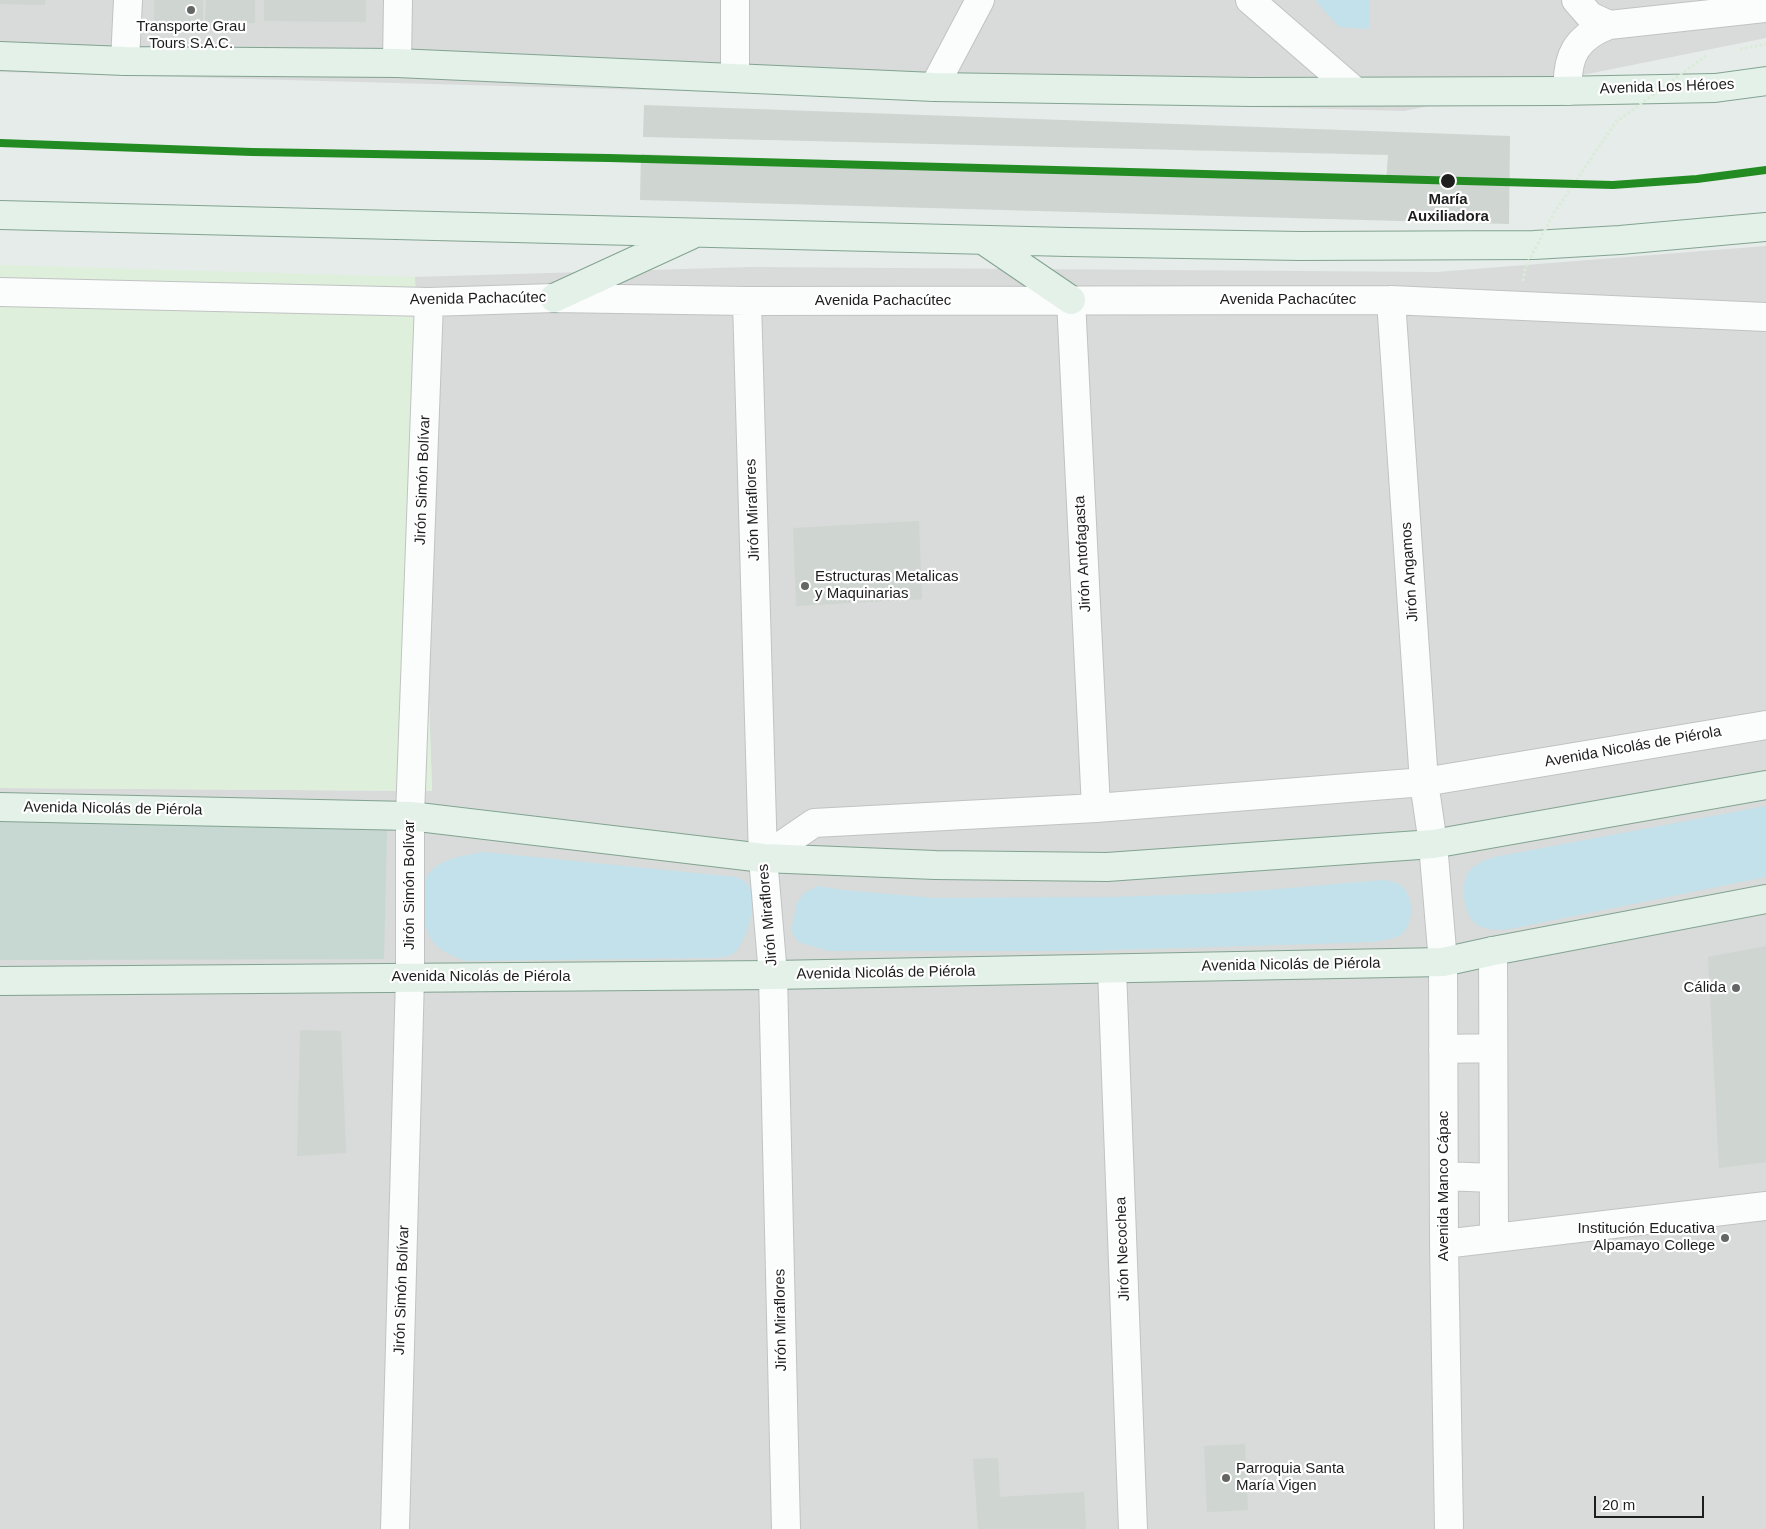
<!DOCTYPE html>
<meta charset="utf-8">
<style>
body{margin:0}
#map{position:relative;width:1766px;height:1529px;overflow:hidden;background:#e6ece9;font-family:Arial,sans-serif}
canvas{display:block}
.scale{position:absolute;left:1594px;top:1496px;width:110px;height:22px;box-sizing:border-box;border:2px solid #1e1e1e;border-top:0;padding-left:6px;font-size:15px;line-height:18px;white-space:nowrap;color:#1e1e1e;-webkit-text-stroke:4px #fff;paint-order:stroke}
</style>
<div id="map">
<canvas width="1766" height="1529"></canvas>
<div class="scale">20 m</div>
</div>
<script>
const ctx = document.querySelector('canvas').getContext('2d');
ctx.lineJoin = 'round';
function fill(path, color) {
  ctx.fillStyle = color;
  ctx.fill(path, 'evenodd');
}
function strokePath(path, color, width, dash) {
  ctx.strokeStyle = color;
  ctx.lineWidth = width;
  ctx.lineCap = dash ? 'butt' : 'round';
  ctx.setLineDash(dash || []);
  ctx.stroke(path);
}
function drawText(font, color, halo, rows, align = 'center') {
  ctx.font = font + ' Arial,sans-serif';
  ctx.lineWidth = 4.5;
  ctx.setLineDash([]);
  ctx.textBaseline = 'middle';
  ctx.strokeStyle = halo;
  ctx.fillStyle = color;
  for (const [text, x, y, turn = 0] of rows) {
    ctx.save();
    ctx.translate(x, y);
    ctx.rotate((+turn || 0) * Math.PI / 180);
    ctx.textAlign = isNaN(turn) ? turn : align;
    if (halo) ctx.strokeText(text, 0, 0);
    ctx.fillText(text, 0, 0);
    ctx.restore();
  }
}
const residential = new Path2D(`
 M0 0H1766V38L1404 111 0 72Z
 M1766 246V1529H0V788L432 791 415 277 752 267 1437 272Z`);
const commercial = new Path2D(`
 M0 265 415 277 432 791 0 788Z`);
const construction = new Path2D(`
 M0 821 387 829 384 959 0 960Z`);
const grass = new Path2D(`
 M1315 0H1370L1369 29 1339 27Z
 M1766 806V877L1510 929C1499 930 1486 931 1476 924 1463 914 1459 882 1470 870 1477 863 1486 860 1494 857Z
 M484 852 736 877C742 880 748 882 751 889 757 903 746 945 733 954 728 957 720 957 714 958L466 961C431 949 424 937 423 901 422 890 423 880 430 872 443 858 466 855 484 852Z
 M1383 880C1388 881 1395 881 1399 884 1414 893 1415 922 1402 934 1396 939 1383 940 1375 942L1084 951H828L798 942 791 931 797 902 804 893 818 886 843 890 935 898 1112 897 1230 893Z`);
const building = new Path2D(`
 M0 0H45V5L0 4Z
 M154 0H203V22L154 21Z
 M206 0H255V23L205 22Z
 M264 0H366V22L264 21Z
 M644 105 1510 136 1509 224 640 200 641 154 1386 183 1388 155 643 137Z
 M919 521 922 599 796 606 793 528Z
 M1766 946V1162L1719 1168 1708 957Z
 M300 1030 341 1031 346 1153 297 1156Z
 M1245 1444 1248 1510 1207 1512 1204 1446Z
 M998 1458 1000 1497 1084 1492 1086 1529H978L973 1459Z`);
const path = new Path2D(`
 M1740 49 1766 44`);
const minor = new Path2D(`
 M1250 0 1355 91
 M1576 0 1590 16 1609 25
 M125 61 128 0
 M397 63 398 0
 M735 78V0
 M934 87 980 0
 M1568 91C1566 57 1576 37 1609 25L1766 8
 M0 292 429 302 554 298 747 301 1391 300 1766 317
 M1071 300 1096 808
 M1391 300 1424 782 1433 844 1443 962 1444 1244 1449 1529
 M747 301 763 858 773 975 786 1529
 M763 858 814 823 1096 808 1424 782 1766 725
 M1493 951 1494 1237
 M1112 969 1133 1529
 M1443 1049 1493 1048
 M1444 1176 1493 1178
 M1444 1244 1766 1206
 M395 1529 410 977V816L429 302`);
const major = new Path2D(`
 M0 56 125 61 397 63 934 87 1252 92 1557 91 1715 88 1766 81
 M0 215 1068 242 1300 246 1534 245 1620 240 1766 227
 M983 240 1071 300
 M554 298 691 235
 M0 807 410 816 763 858 935 865 1107 867 1433 844 1766 785
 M0 981 773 975 1443 962 1493 951 1766 899`);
const pathBridge = new Path2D(`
 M1523 281 1525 268 1554 213 1616 122 1707 55`);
const metro1 = new Path2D(`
 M0 143 252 152 609 158 1613 185 1697 179 1766 170`);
const markers = [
 [191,10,5,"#646665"],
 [1448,181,8,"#1e1e1e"],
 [805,586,5,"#646665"],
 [1736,988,5,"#646665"],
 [1725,1238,5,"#646665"],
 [1226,1478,5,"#646665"]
];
const poiNames = [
 ["Transporte Grau",191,27,"center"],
 ["Tours S.A.C.",191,44,"center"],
 ["Estructuras Metalicas",815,577],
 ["y Maquinarias",815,594],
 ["Cálida",1726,988,"right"],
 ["Institución Educativa",1715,1229,"right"],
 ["Alpamayo College",1715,1246,"right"],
 ["Parroquia Santa",1236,1469],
 ["María Vigen",1236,1486]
];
const streetNames = [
 ["Avenida Los Héroes",1667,87,-2],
 ["Avenida Pachacútec",478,299,-1],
 ["Avenida Pachacútec",1288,300],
 ["Avenida Pachacútec",883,301],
 ["Jirón Simón Bolívar",423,480,-88],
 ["Jirón Miraflores",753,510,-92],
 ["Jirón Antofagasta",1083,554,-93],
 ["Jirón Angamos",1410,572,-94],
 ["Avenida Nicolás de Piérola",1633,747,-10],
 ["Avenida Nicolás de Piérola",113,809,1],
 ["Jirón Simón Bolívar",410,885,-90],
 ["Jirón Miraflores",768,915,-95],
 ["Avenida Nicolás de Piérola",1291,965,-1],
 ["Avenida Nicolás de Piérola",886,973,-1],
 ["Avenida Nicolás de Piérola",481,977],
 ["Avenida Manco Cápac",1444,1186,-90],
 ["Jirón Necochea",1123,1249,-92],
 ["Jirón Simón Bolívar",402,1290,-88],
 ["Jirón Miraflores",781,1320,-91]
];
const stopNames = [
 ["María",1448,200],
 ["Auxiliadora",1448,217]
];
fill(residential, '#d8dbd9');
fill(commercial, '#deefdc');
fill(construction, '#c7d7d2');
fill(grass, '#c3e1eb');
fill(building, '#cfd5d1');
strokePath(minor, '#c1c3c2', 30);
strokePath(major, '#82a391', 30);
strokePath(path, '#daebd8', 3, [2.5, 2.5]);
strokePath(minor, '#fbfcfc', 28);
strokePath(major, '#e3f1e8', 28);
strokePath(pathBridge, '#daebd8', 3, [2.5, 2.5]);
strokePath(metro1, '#228b22', 8);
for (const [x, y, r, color] of markers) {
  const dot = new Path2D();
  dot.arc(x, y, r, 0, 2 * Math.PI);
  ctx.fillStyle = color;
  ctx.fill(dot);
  strokePath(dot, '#fff', 2);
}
drawText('15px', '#1e1e1e', '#fff', poiNames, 'left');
drawText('15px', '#1e1e1e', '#fff', streetNames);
drawText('bold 15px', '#1e1e1e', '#fff', stopNames);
</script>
